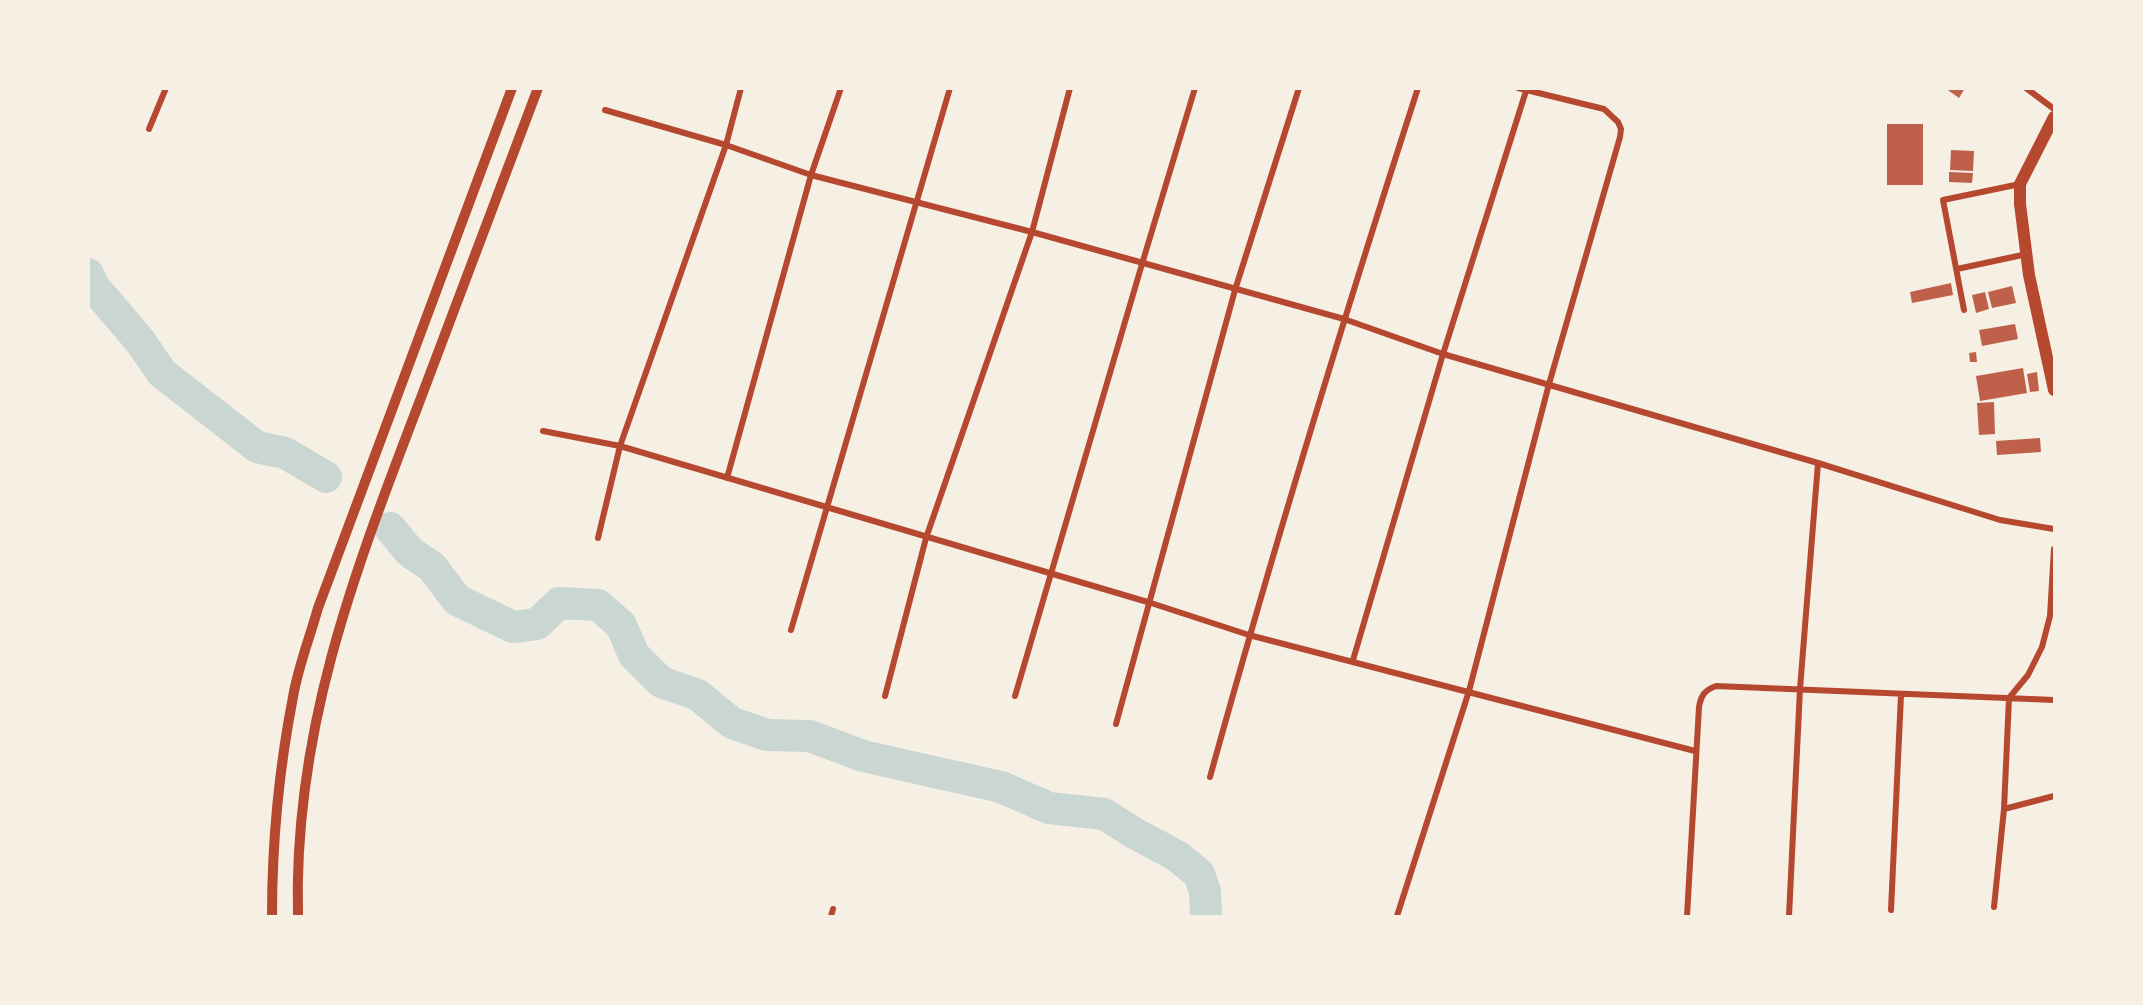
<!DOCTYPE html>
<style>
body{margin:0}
#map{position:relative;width:2143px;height:1005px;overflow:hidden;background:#f6efe4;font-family:"Sofia Sans Condensed",sans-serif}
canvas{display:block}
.frame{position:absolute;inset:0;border:90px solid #f6efe4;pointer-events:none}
</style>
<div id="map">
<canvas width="2143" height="1005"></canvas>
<div class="frame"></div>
</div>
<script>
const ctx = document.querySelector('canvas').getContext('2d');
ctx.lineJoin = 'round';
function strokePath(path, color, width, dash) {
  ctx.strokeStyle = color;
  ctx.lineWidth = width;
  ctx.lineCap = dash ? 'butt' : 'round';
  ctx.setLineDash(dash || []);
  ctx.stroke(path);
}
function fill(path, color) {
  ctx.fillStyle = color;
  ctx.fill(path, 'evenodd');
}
const river = new Path2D(`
 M88 274 94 287 140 341 162 373 257 447 285 453 326 477
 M390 528 410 552 432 567 457 600 513 627 537 624 559 603 598 605 621 625 634 655 661 682 698 695 732 723 767 735 810 736 863 756 1001 787 1049 808 1104 814 1134 833 1177 856 1199 874 1205 891 1206 916`);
const building = new Path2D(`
 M1945 88H1965L1959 98Z
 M1887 124H1923V185H1887Z
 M1951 150 1974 151 1973 171 1950 170Z
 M1949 172 1973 173 1972 183 1949 182Z
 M1951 283 1953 295 1912 303 1910 292Z
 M2012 286 2016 303 1992 308 1988 292Z
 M1985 292 1989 309 1976 313 1972 295Z
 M2015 324 2018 339 1982 346 1979 330Z
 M1976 352 1977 362H1970L1969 353Z
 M2023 368 2027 393 1980 401 1976 376Z
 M2037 372 2039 391 2030 392 2027 374Z
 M1994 402 1995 434 1979 435 1977 403Z
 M2040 438 2041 452 1997 455 1996 441Z`);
const minor = new Path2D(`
 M2026 88 2054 109
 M605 110 726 145 811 175 1032 232 1344 319 1443 354 1818 463 2000 520 2054 529
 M149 129 166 88
 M1957 269 2027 254
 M1964 310 1943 200 2020 184
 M543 431 620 446 1151 603 1249 635 1695 751
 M727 478 811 175 841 88
 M598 538 620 446 726 145 741 88
 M791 630 950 88
 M1353 660 1443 354 1526 91
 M885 696 926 538 1032 232 1070 88
 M1015 696 1142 264 1195 88
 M1116 724 1235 290 1299 88
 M1210 777C1274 546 1344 317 1418 88
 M2004 809 2054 796
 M1994 907 2004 809 2009 698 2028 675 2042 647 2050 616 2054 549
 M1891 910 1901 695
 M831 916 833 909
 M1397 916 1469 691 1549 384 1620 137 1621 129 1618 122 1604 109 1518 88
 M1687 916 1699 707C1701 695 1705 690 1716 686L2054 700
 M1789 916 1800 689 1818 463`);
const tertiary = new Path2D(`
 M272 916C272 843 279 769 293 697 298 667 310 637 318 608L512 88
 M298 916C293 731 354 573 419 403 459 298 498 193 538 88`);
const secondary = new Path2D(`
 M2054 117 2020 184V204L2029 275 2054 390`);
strokePath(river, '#c9d6d2', 32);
fill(building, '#bf614a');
strokePath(minor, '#b5482f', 6);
strokePath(tertiary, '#b5482f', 10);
strokePath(secondary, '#b5482f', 12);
</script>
